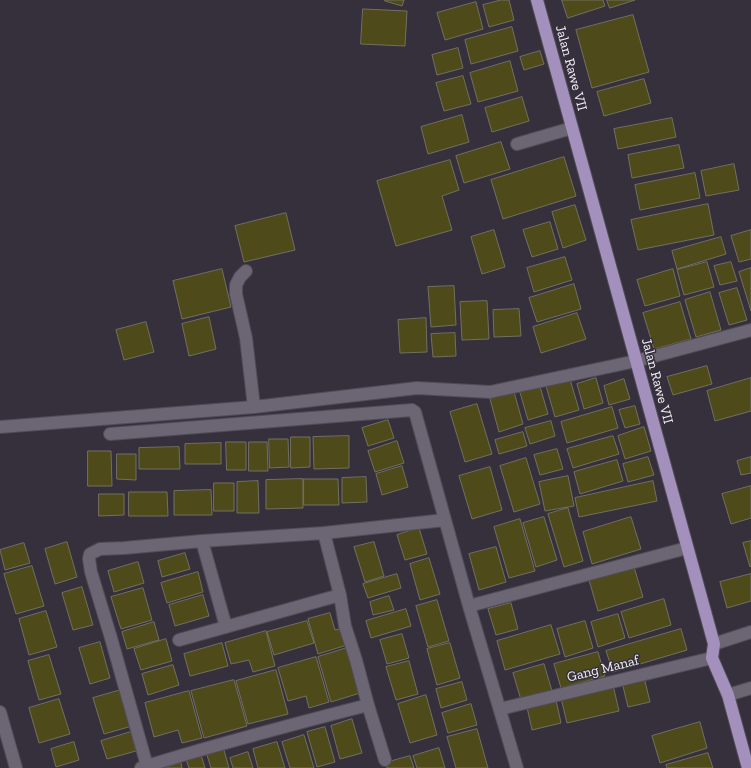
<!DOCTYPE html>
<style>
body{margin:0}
canvas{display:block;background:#36303d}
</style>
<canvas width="751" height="768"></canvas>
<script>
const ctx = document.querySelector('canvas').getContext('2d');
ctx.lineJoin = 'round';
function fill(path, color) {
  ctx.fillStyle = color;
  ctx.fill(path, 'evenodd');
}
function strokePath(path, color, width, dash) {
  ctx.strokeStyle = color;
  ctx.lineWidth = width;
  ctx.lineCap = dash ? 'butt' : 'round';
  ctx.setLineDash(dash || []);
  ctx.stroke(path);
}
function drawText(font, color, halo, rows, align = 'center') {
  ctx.font = font + ' "Zilla Slab",serif';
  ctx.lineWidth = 3;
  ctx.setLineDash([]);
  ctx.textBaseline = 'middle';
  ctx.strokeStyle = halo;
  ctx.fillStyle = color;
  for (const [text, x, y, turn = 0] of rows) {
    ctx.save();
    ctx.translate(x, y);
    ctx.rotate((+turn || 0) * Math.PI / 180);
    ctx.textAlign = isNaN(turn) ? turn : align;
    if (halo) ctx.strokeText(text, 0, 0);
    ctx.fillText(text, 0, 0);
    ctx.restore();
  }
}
const building = new Path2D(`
 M385 0H404L402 6 385 1Z
 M501 0H509L514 20 489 27 483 5Z
 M562 0H603L605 6 568 18Z
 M607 0H635L610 8Z
 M476 2 483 29 445 40 437 13Z
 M363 9 407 11 405 46 361 44Z
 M633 15 649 72 592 88 576 30Z
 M512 27 518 51 471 64 465 40Z
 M458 48 463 68 437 75 432 55Z
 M540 51 544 64 524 70 520 57Z
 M510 61 518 91 478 102 470 73Z
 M463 76 471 104 444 111 436 83Z
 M644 79 651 103 604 116 597 92Z
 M522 97 529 121 492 132 485 108Z
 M462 115 469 142 428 154 421 127Z
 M672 118 676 137 618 149 614 129Z
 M501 142 510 169 464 183 456 156Z
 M679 145 684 168 632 178 628 155Z
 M564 157 576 196 503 219 491 180Z
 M450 160 459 190 442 196 452 230 396 246 377 181Z
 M734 164 739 190 706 196 701 171Z
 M695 173 700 198 640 210 635 185Z
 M708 204 714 235 638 250 631 220Z
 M575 205 586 240 563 248 552 212Z
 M286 213 295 250 244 262 235 226Z
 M550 222 558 249 532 257 523 230Z
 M494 230 505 267 482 274 471 237Z
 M751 230V259L739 262 731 236Z
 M721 237 726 254 677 269 672 251Z
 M565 257 572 280 534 292 527 268Z
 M707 262 714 287 684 295 677 270Z
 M731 262 737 281 720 285 714 266Z
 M751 268V311L739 272Z
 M222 269 231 307 182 319 173 281Z
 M673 269 680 296 645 306 637 280Z
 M574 284 581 309 537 322 529 298Z
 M454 286 456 325 431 327 428 287Z
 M737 288 747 320 729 325 719 293Z
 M710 292 721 330 696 337 685 300Z
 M487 301 489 339 462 340 460 302Z
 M680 302 691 339 654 349 643 313Z
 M519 309 521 336 494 337 493 310Z
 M577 313 586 339 541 353 533 327Z
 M209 317 216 349 189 356 182 324Z
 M426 318 427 352 400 353 398 320Z
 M146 322 154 352 124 360 116 330Z
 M455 333 456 356 433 357 431 334Z
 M707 366 712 384 673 395 667 377Z
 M596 378 603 403 584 409 577 384Z
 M751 378V411L715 421 707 391Z
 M570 379 579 410 555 417 546 386Z
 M624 379 630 399 609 405 604 386Z
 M539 383 548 414 528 420 519 389Z
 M514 392 523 424 499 432 490 399Z
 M477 404 492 454 465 462 450 412Z
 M635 406 640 424 625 428 619 410Z
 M612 407 618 428 567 443 561 422Z
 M388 420 394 438 368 446 362 428Z
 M551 421 555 436 530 444 525 428Z
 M644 427 651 451 625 459 618 436Z
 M523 432 527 446 499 454 495 440Z
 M349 436V468L314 469 313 437Z
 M613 436 619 454 573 468 567 449Z
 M291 437H310V467L291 468Z
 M269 439H288L289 467 270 468Z
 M397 441 404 463 375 472 368 451Z
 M226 442H246V470H227Z
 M249 442H267L268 471H249Z
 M221 443V464H185V444Z
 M179 447 180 469H139V448Z
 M557 449 563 469 540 475 534 455Z
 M88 451H111L112 486H88Z
 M117 454H136V480L117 479Z
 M648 457 654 475 628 482 623 464Z
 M751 457V473L741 475 737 461Z
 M526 458 540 504 514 512 500 466Z
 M617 460 623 481 580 494 574 472Z
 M402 466 408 487 382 495 376 474Z
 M490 467 502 510 472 519 459 476Z
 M568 476 574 506 545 511 539 482Z
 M366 477 367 502 342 503V478Z
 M303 479V508L266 509V480Z
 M304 479H338L339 505H304Z
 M258 481 259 513H237V482Z
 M653 481 657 501 579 517 575 498Z
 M214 483H234V511H214Z
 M751 486V518L731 524 722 494Z
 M211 490 212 515H174V491Z
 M129 492H167L168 516H129Z
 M99 494H124V515L99 516Z
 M568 508 583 561 564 567 548 514Z
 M544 517 557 560 536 567 523 523Z
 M631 517 641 549 592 564 583 532Z
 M520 519 535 571 509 578 494 527Z
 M419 528 427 554 405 560 397 535Z
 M751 541V566L750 567 743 543Z
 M67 542 77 577 55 584 45 549Z
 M374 542 384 576 365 582 354 547Z
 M24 543 30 563 5 570 0 550Z
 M496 547 506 582 479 590 469 554Z
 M185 553 190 569 162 577 158 561Z
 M429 558 440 594 420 600 410 564Z
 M138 562 144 583 114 592 108 571Z
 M32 566 44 606 16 614 4 574Z
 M634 567 643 597 598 611 589 580Z
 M198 572 203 592 167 603 161 583Z
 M397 574 401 588 368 598 363 584Z
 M751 574V601L727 608 720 582Z
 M82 587 93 625 73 630 62 593Z
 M143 588 152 620 121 629 111 597Z
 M203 595 209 616 175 626 169 605Z
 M389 596 394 610 373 615 370 602Z
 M664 599 671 625 629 638 621 612Z
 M437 600 449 641 428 647 416 606Z
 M511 603 518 629 496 635 488 609Z
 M406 609 411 626 371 638 366 621Z
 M46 611 57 647 29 655 19 619Z
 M330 613 335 630 343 628 347 645 318 654 308 619Z
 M618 614 625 638 598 647 591 622Z
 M307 621 314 643 274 655 267 632Z
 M585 621 593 648 565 657 557 629Z
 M154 622 159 640 127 649 122 632Z
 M551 625 560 654 505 670 497 641Z
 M681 629 687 650 613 672 606 651Z
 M266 631 275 666 253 672 249 660 231 664 225 643Z
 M402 634 409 658 387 664 380 640Z
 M166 639 172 661 141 670 134 649Z
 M100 642 110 678 90 684 79 648Z
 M222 643 228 666 190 676 184 654Z
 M450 643 460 678 437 685 427 649Z
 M347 648 360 693 331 702 318 657Z
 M598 652 605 676 561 688 554 664Z
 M49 655 61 694 39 700 28 661Z
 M316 657 329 702 309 708 306 696 288 701 278 668Z
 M409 661 418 694 396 700 386 667Z
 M544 664 552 691 521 700 513 673Z
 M173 665 179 685 148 695 142 674Z
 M276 670 288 714 248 724 236 681Z
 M644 677 650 702 628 707 622 682Z
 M234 680 247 726 204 738 191 691Z
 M462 682 467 700 441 708 436 689Z
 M613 685 619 711 567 723 561 698Z
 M121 690 132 726 104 734 93 698Z
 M189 691 202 738 182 743 178 730 154 737 145 703Z
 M426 695 437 735 410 743 398 704Z
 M59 699 70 734 39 743 29 708Z
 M556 700 561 723 532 730 527 707Z
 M471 704 477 725 448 733 442 713Z
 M352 719 362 753 340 759 331 726Z
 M700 722 707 748 660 763 652 736Z
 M325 727 335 762 317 767 307 732Z
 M477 729 488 768H456L447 737Z
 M131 732 136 751 107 759 101 741Z
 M304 735 314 768H290L282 742Z
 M74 742 79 760 56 767 51 749Z
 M277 742 285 768H258L253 749Z
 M439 748 445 768H417L413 756Z
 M224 750 229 768H211L207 755Z
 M248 752 253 768H233L230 758Z
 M708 753 713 768H667L666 765Z
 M201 755 205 768H189L186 759Z
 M410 756 414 768H387L385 763Z
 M181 763 182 768H162Z`);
const minor = new Path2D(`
 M517 144 572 128
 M246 271 240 277 236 285V294L246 338 254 407
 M0 427 254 407 417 388 490 392 636 361 751 330
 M110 434 412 410 415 412 469 606 517 768
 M324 533 445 520
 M202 541 226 627
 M469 606 687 548
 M179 640 340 595
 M714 644 751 632
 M728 695 751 688
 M368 705 385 760
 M500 709 712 658
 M0 712 16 768
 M141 768 147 766C220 743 294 724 368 705L356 660 345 626 340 595 324 533 202 541 124 548 100 549 90 554 89 559 91 572 111 638 147 766`);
const major = new Path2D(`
 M537 0 714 644 712 658 728 695 748 768`);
const streetNames = [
 ["Jalan Rawe VII",571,68,75],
 ["Jalan Rawe VII",657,381,75],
 ["Gang Manaf",603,669,-14]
];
fill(building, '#4e4a19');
strokePath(building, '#717060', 1);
strokePath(minor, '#514c57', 14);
strokePath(major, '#514c57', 14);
strokePath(minor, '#6b6574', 12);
strokePath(major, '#a490bd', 12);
drawText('14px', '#f4f1f9', '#36303d', streetNames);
</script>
